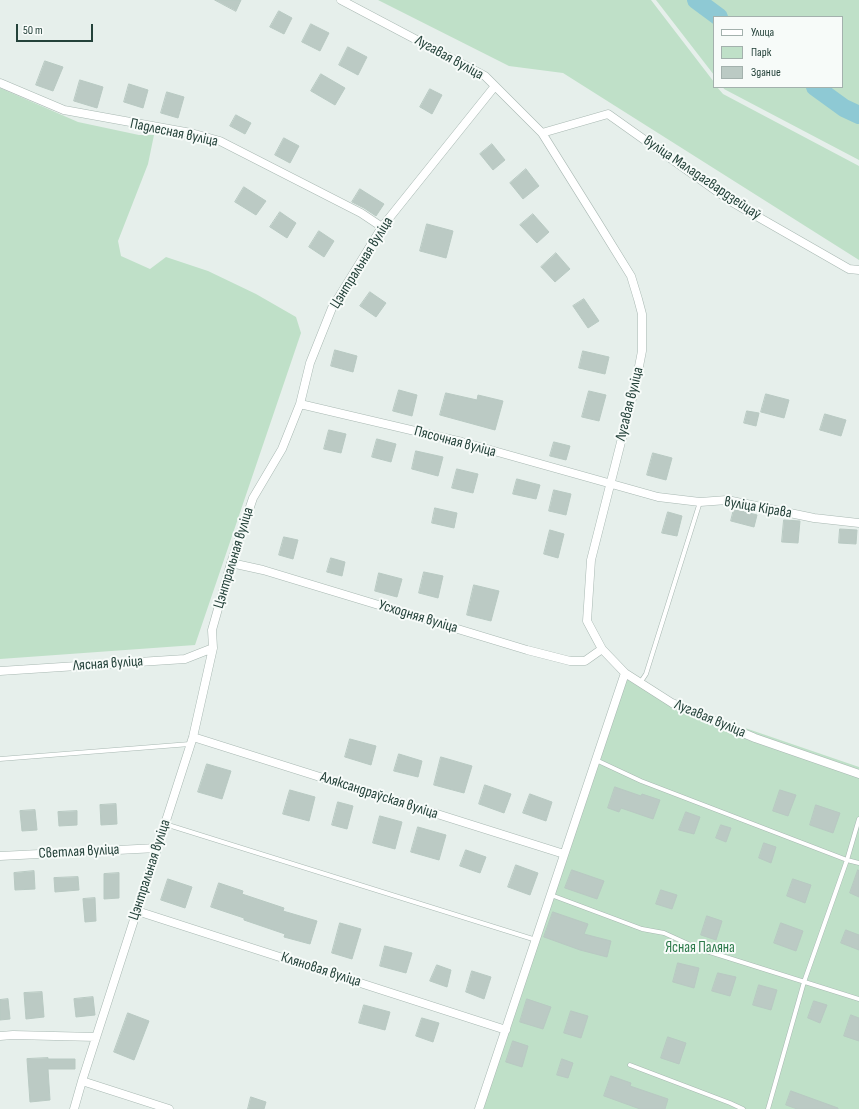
<!DOCTYPE html>
<meta charset="utf-8">
<style>
body{margin:0}
#map{position:relative;width:859px;height:1109px;overflow:hidden;background:#e6efeb;font-family:"Sofia Sans Condensed",sans-serif}
canvas{display:block}
.legend{position:absolute;left:713px;top:16px;width:130px;height:72px;box-sizing:border-box;background:#f7fbf9;border:1px solid #a3b1ad;margin:0;padding:5px 7px;list-style:none;font-size:12px;color:#24423a}
.legend li{display:flex;align-items:center;gap:8px;height:20px}
.legend b{width:20px;border:1px solid #a3b1ad}
.scale{position:absolute;left:16px;top:24px;width:77px;height:18px;box-sizing:border-box;border:2px solid #24423a;border-top:0;padding-left:5px;font-size:12px;line-height:14px;white-space:nowrap;color:#24423a;-webkit-text-stroke:3px #f7fbf9;paint-order:stroke}
</style>
<div id="map">
<canvas width="859" height="1109"></canvas>
<ul class="legend">
<li><b style="height:5px;background:#fff"></b>Улица</li>
<li><b style="height:11px;background:#bfe0c8"></b>Парк</li>
<li><b style="height:11px;background:#bbcac4"></b>Здание</li>
</ul>
<div class="scale">50 m</div>
</div>
<script>
const ctx = document.querySelector('canvas').getContext('2d');
ctx.lineJoin = 'round';
function fill(path, color) {
  ctx.fillStyle = color;
  ctx.fill(path, 'evenodd');
}
function strokePath(path, color, width, dash) {
  ctx.strokeStyle = color;
  ctx.lineWidth = width;
  ctx.lineCap = dash ? 'butt' : 'round';
  ctx.setLineDash(dash || []);
  ctx.stroke(path);
}
function drawText(font, color, halo, rows, align = 'center') {
  ctx.font = font + ' "Sofia Sans Condensed",sans-serif';
  ctx.lineWidth = 4;
  ctx.setLineDash([]);
  ctx.textBaseline = 'middle';
  ctx.strokeStyle = halo;
  ctx.fillStyle = color;
  for (const [text, x, y, turn = 0] of rows) {
    ctx.save();
    ctx.translate(x, y);
    ctx.rotate((+turn || 0) * Math.PI / 180);
    ctx.textAlign = isNaN(turn) ? turn : align;
    if (halo) ctx.strokeText(text, 0, 0);
    ctx.fillText(text, 0, 0);
    ctx.restore();
  }
}
const green = new Path2D(`
 M378 0H651L714 82V87H717L723 94 859 166V260L563 73 509 66Z
 M656 0H859V160L724 89 723 87H842V17H714V75Z
 M0 88 78 122 139 135H154L148 164 118 241 121 256 150 269 166 257 208 271 256 294 296 317 301 333 195 645 0 659Z
 M625 673 672 703 859 767V1109H479Z`);
const river = new Path2D(`
 M696 0 719 17
 M815 87 844 108 859 115`);
const building = new Path2D(`
 M215 0H241L236 11Z
 M279 11 292 18 284 34 270 27Z
 M311 24 329 33 320 51 302 42Z
 M348 47 367 57 358 75 339 65Z
 M45 61 63 67 53 91 36 85Z
 M321 74 345 88 335 105 311 91Z
 M80 80 103 87 97 108 74 101Z
 M129 84 148 90 143 108 124 102Z
 M430 89 442 95 432 114 420 107Z
 M167 92 184 97 178 118 161 113Z
 M236 115 251 123 245 134 230 126Z
 M284 138 299 146 290 163 275 155Z
 M492 144 505 160 493 170 480 154Z
 M526 169 539 186 523 199 510 183Z
 M244 187 266 201 256 215 235 202Z
 M360 189 384 204 376 216 364 208 352 202Z
 M280 212 296 223 287 238 270 227Z
 M533 214 549 232 537 243 520 225Z
 M427 224 453 231 446 258 420 251Z
 M319 231 334 241 324 257 309 247Z
 M556 253 570 269 555 282 541 267Z
 M370 292 386 303 376 317 360 306Z
 M584 299 599 321 588 328 573 306Z
 M335 350 357 356 353 372 331 366Z
 M583 351 609 357 605 374 579 368Z
 M399 390 417 395 412 416 393 411Z
 M589 391 606 395 599 421 582 417Z
 M446 393 477 400 478 395 503 401 495 430 440 415Z
 M766 394 789 400 784 418 761 412Z
 M747 411 759 413 756 426 744 423Z
 M825 414 846 420 841 436 820 430Z
 M329 430 346 434 341 453 324 449Z
 M377 439 396 444 391 462 372 457Z
 M554 442 570 446 566 460 550 456Z
 M416 451 443 457 438 476 412 469Z
 M653 453 672 458 666 480 647 475Z
 M457 469 478 474 473 493 452 488Z
 M517 479 540 485 536 499 513 494Z
 M554 490 571 494 566 515 549 511Z
 M435 508 457 513 454 528 432 523Z
 M734 509 757 515 754 527 731 521Z
 M668 512 682 516 677 536 662 533Z
 M784 520 800 521 798 543 782 542Z
 M840 529 857 530 856 544 839 543Z
 M550 530 564 534 558 558 544 554Z
 M284 537 298 540 293 559 279 555Z
 M331 558 345 562 342 576 327 572Z
 M424 572 443 576 438 598 419 593Z
 M379 573 402 579 397 597 375 591Z
 M474 585 499 591 491 621 467 615Z
 M350 739 376 746 371 765 345 757Z
 M399 754 422 761 418 777 394 771Z
 M441 757 472 766 464 793 434 785Z
 M207 764 231 771 222 799 198 792Z
 M485 785 511 794 504 813 479 804Z
 M615 787 641 796 642 794 660 800 653 819 621 808 619 812 608 808Z
 M290 790 315 797 309 821 283 814Z
 M780 790 796 795 788 816 773 811Z
 M530 794 552 802 546 821 523 813Z
 M338 802 353 806 347 829 332 825Z
 M116 804 117 824 101 825 100 805Z
 M816 805 840 813 833 833 810 825Z
 M35 810 37 830 22 831 20 811Z
 M77 811V825L59 826 58 812Z
 M686 812 700 817 694 834 679 830Z
 M380 816 402 822 395 849 373 843Z
 M721 825 731 828 726 842 716 838Z
 M418 827 446 835 439 860 411 852Z
 M764 843 776 847 771 863 759 858Z
 M466 850 486 857 480 873 460 866Z
 M516 865 538 873 530 895 508 887Z
 M572 870 604 881 597 899 565 888Z
 M858 870 859 871V897L850 893Z
 M34 871 35 889 15 890 14 873Z
 M119 873V898L104 899V874Z
 M78 877 79 890 55 892 54 878Z
 M168 879 192 887 185 908 161 900Z
 M793 879 811 885 805 903 787 896Z
 M219 883 243 891 242 894 284 908 283 911 317 921 310 944 284 937 285 934 244 920V918L211 907Z
 M661 890 677 895 672 909 656 904Z
 M95 898 96 921 85 922 83 899Z
 M553 912 588 924 584 934 611 941 607 957 580 950 544 937Z
 M707 916 722 921 716 940 701 935Z
 M340 923 361 929 352 959 332 953Z
 M781 923 803 931 796 951 774 943Z
 M846 930 859 935V950L841 943Z
 M385 946 412 953 406 973 380 966Z
 M678 963 699 968 694 988 673 982Z
 M437 965 451 970 447 987 430 981Z
 M472 971 491 977 484 999 466 992Z
 M718 973 736 977 730 996 712 991Z
 M759 985 777 990 771 1010 753 1005Z
 M42 992 44 1017 26 1019 24 993Z
 M93 997 95 1015 76 1017 74 999Z
 M8 999 10 1019 0 1020V1000Z
 M527 999 551 1007 543 1029 520 1022Z
 M814 1001 827 1005 820 1023 808 1018Z
 M364 1005 390 1012 385 1030 359 1023Z
 M571 1011 588 1016 581 1038 564 1033Z
 M128 1013 149 1021 134 1060 114 1052Z
 M851 1015 859 1018V1041L844 1036Z
 M422 1018 439 1023 433 1042 416 1036Z
 M668 1037 686 1043 679 1064 661 1058Z
 M513 1041 528 1046 522 1067 506 1062Z
 M48 1058V1059H75V1069H48L50 1100 30 1102 27 1059Z
 M562 1059 573 1063 568 1078 557 1075Z
 M611 1076 631 1083 630 1086 668 1099 665 1109H640L604 1096Z
 M791 1091 838 1108V1109H797L786 1105Z
 M251 1097 266 1102 264 1109H248Z`);
const lane = new Path2D(`
 M640 683 646 674 700 502
 M0 759 190 744
 M596 760 641 781 847 860 859 863
 M165 824 536 940
 M551 895 642 929 664 933 697 948 859 999
 M630 1065 730 1103 743 1109
 M768 1109 804 982 847 860 859 819`);
const street = new Path2D(`
 M341 0 485 76 542 133 597 221 631 276 638 299 642 314V351L635 387 591 560 587 621 602 649 625 673 672 703 755 738 859 774
 M0 83 64 110 191 133 220 141 361 213 382 227
 M542 133 608 114 732 202 849 269 859 270
 M300 404 351 416 462 442 658 497 700 502 727 500 814 518 859 523
 M231 563 263 570 527 650 570 661H585L602 649
 M0 671 185 659 213 648
 M193 737 564 854
 M0 856 157 848
 M137 911 506 1030
 M0 1036 13 1035 96 1037
 M82 1081 193 737 213 648 212 630 231 563 253 498 282 449 300 404 310 363 332 308 382 227 495 86
 M74 1109 82 1081 169 1109
 M479 1109 625 673`);
const streetNames = [
 ["Лугавая вуліца",449,58,29],
 ["Падлесная вуліца",174,133,12],
 ["вуліца Маладагвардзейцаў",702,178,34],
 ["Цэнтральная вуліца",362,263,-58],
 ["Лугавая вуліца",630,404,-76],
 ["Пясочная вуліца",455,442,15],
 ["вуліца Кірава",758,508,10],
 ["Цэнтральная вуліца",234,558,-73],
 ["Усходняя вуліца",418,617,17],
 ["Лясная вуліца",108,664,-4],
 ["Лугавая вуліца",710,719,23],
 ["Аляксандраўская вуліца",379,796,18],
 ["Светлая вуліца",79,852,-3],
 ["Цэнтральная вуліца",150,870,-72],
 ["Кляновая вуліца",321,970,18]
];
const parkNames = [
 ["Ясная Паляна",700,948]
];
fill(green, '#bfe0c8');
strokePath(river, '#8ec9d4', 18);
fill(building, '#bbcac4');
strokePath(building, '#b8c9c2', 1);
strokePath(lane, '#a8b8b2', 5);
strokePath(street, '#a8b8b2', 9);
strokePath(lane, '#fff', 4);
strokePath(street, '#fff', 8);
drawText('15px', '#24423a', '#f7fbf9', streetNames);
drawText('15px', '#2d7a4b', '#f7fbf9', parkNames);
</script>
